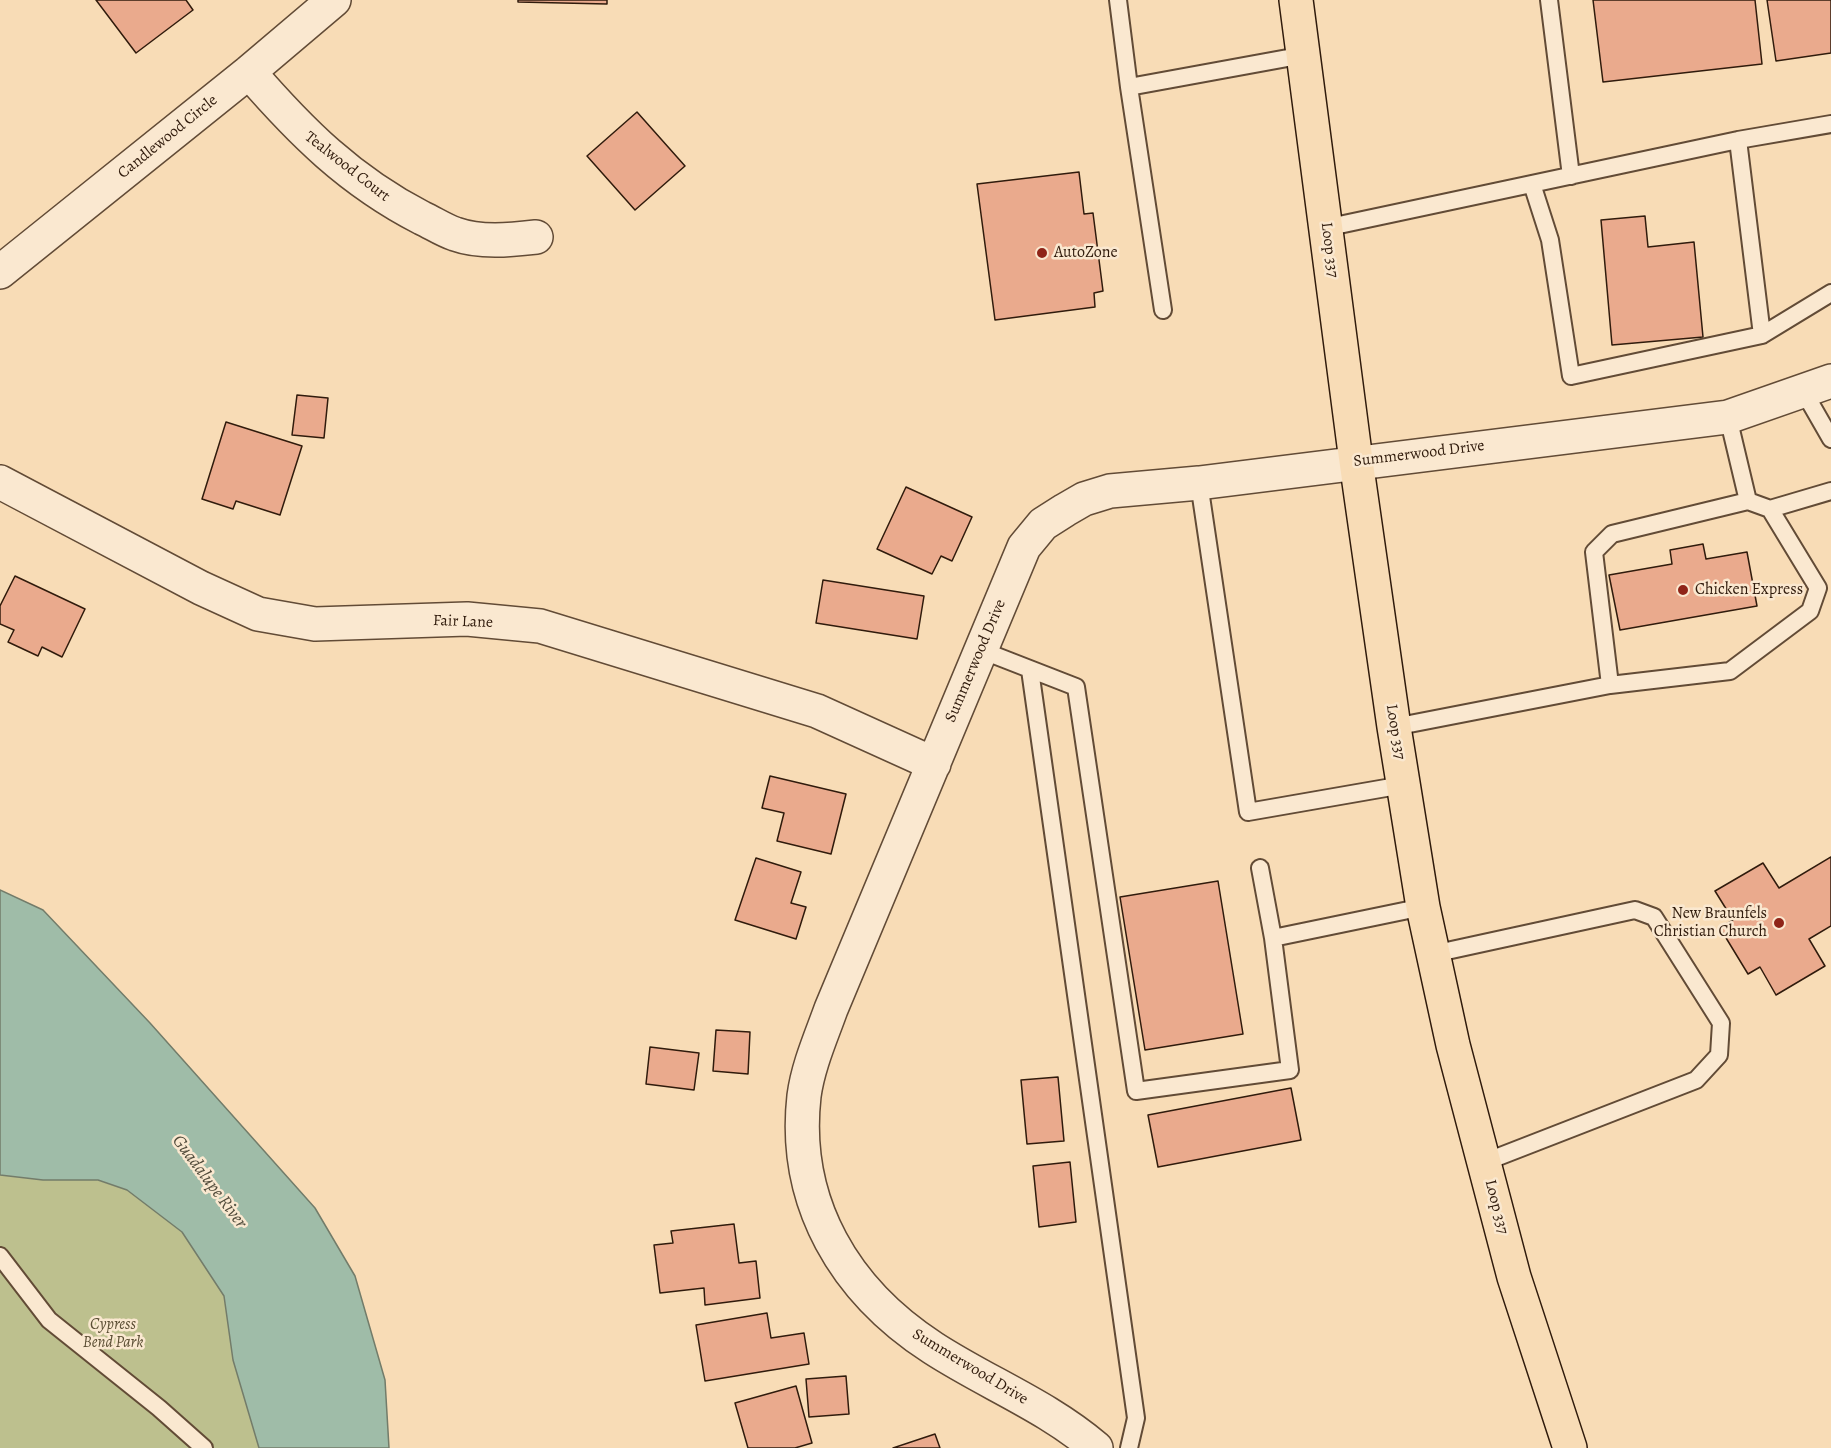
<!DOCTYPE html>
<style>
body{margin:0}
canvas{display:block;background:#f8dcb6}
</style>
<canvas width="1831" height="1448"></canvas>
<script>
const ctx = document.querySelector('canvas').getContext('2d');
ctx.lineJoin = 'round';
function fill(path, color) {
  ctx.fillStyle = color;
  ctx.fill(path, 'evenodd');
}
function strokePath(path, color, width, dash) {
  ctx.strokeStyle = color;
  ctx.lineWidth = width;
  ctx.lineCap = dash ? 'butt' : 'round';
  ctx.setLineDash(dash || []);
  ctx.stroke(path);
}
function drawText(font, color, halo, rows, align = 'center') {
  ctx.font = font + ' Alegreya,serif';
  ctx.lineWidth = 5;
  ctx.setLineDash([]);
  ctx.textBaseline = 'middle';
  ctx.strokeStyle = halo;
  ctx.fillStyle = color;
  for (const [text, x, y, turn = 0] of rows) {
    ctx.save();
    ctx.translate(x, y);
    ctx.rotate((+turn || 0) * Math.PI / 180);
    ctx.textAlign = isNaN(turn) ? turn : align;
    if (halo) ctx.strokeText(text, 0, 0);
    ctx.fillText(text, 0, 0);
    ctx.restore();
  }
}
const green = new Path2D(`
 M0 1175 43 1180H97L127 1190 182 1232 224 1296 233 1360 259 1448H0Z`);
const water = new Path2D(`
 M0 890 43 910 150 1023 315 1208 355 1276 385 1380 389 1448H259L233 1360 224 1296 182 1232 127 1190 98 1180H43L0 1175Z`);
const building = new Path2D(`
 M96 0H186L193 10 136 53Z
 M518 0H607V4L518 2Z
 M1593 0H1755L1762 64 1603 82Z
 M1767 0H1831V53L1776 61Z
 M637 112 685 166 635 210 587 156Z
 M1079 172 1084 214 1093 213 1103 291 1094 293 1095 307 995 320 977 184Z
 M1645 216 1648 247 1694 242 1703 337 1612 345 1601 220Z
 M297 395 328 398 324 438 292 435Z
 M226 422 302 446 280 515 236 501 233 509 202 499Z
 M906 487 972 517 952 561 941 556 932 574 877 549Z
 M1703 544 1706 559 1747 552 1757 606 1620 630 1609 575 1672 564 1670 550Z
 M15 576 85 609 62 657 42 647 38 656 8 642 14 630 0 624V606Z
 M823 580 924 596 917 639 816 623Z
 M770 776 846 794 831 854 777 841 784 813 762 808Z
 M1831 857V926L1809 939 1825 966 1776 995 1760 967 1748 974 1720 928 1733 920 1715 891 1763 863 1779 888Z
 M756 858 801 872 791 903 806 907 796 939 735 920Z
 M1218 881 1243 1034 1145 1050 1120 897Z
 M716 1030 750 1032 748 1074 713 1071Z
 M650 1047 699 1053 694 1090 646 1084Z
 M1058 1077 1064 1141 1027 1144 1021 1080Z
 M1291 1088 1301 1140 1158 1167 1148 1115Z
 M1070 1162 1076 1222 1039 1227 1033 1166Z
 M734 1224 739 1263 756 1261 760 1298 705 1305 704 1288 660 1293 654 1245 673 1243 671 1231Z
 M767 1313 771 1338 804 1333 809 1364 705 1381 696 1325Z
 M846 1376 849 1414 809 1417 806 1379Z
 M796 1386 812 1443 795 1448H748L735 1403Z
 M935 1434 940 1448H893Z`);
const service = new Path2D(`
 M1118 0 1129 87 1304 55
 M1549 0 1571 176
 M1129 87 1163 310
 M1738 140 1762 335
 M1532 184 1550 240 1571 376 1762 335 1831 293
 M1325 228 1738 140 1831 124
 M1804 392 1831 439
 M1728 417 1748 501
 M1199 483 1248 812 1403 785
 M1770 509 1831 491
 M981 650 1076 687 1136 1091 1290 1070 1273 938
 M1030 670 1136 1418 1129 1448
 M1394 727 1610 685 1730 671 1810 611 1818 588 1770 509 1748 501 1612 534 1594 552 1610 685
 M1260 868 1273 938 1423 907
 M1433 954 1635 910 1654 917 1721 1023 1719 1055 1696 1080 1485 1162
 M0 1256 49 1320 159 1408 204 1448`);
const minor = new Path2D(`
 M249 72C301 132 350 181 422 218 433 223 443 230 455 234 480 243 510 240 536 237
 M0 272 249 72 334 0
 M0 482 201 588 258 614 315 624 467 619 540 626 817 711 934 764
 M1096 1448C1047 1406 987 1383 933 1348 845 1291 792 1203 804 1096 808 1066 821 1037 831 1009L1024 547 1043 524 1065 510 1084 499 1110 491 1199 483 1728 417 1831 381`);
const primary = new Path2D(`
 M1296 0 1356 461 1394 727 1423 907 1453 1045 1514 1277 1570 1448`);
const markers = [
 [1042,253,6,"#8f2418"],
 [1683,590,6,"#8f2418"],
 [1779,923,6,"#8f2418"]
];
const streetNames = [
 ["Candlewood Circle",168,137,-39],
 ["Tealwood Court",347,167,38],
 ["Loop 337",1329,250,83],
 ["Summerwood Drive",1419,454,-7],
 ["Fair Lane",463,622,2],
 ["Summerwood Drive",976,661,-67],
 ["Loop 337",1395,732,81],
 ["Loop 337",1496,1207,76],
 ["Summerwood Drive",970,1367,31]
];
const poiNames = [
 ["AutoZone",1054,253],
 ["Chicken Express",1695,590],
 ["New Braunfels",1767,914,"right"],
 ["Christian Church",1767,932,"right"]
];
const parkNames = [
 ["Cypress",113,1325],
 ["Bend Park",113,1343]
];
const waterNames = [
 ["Guadalupe River",209,1182,53]
];
fill(green, '#bdc08e');
fill(water, '#9fbca8');
strokePath(water, '#737c6a', 1.5);
fill(building, '#eaaa8d');
strokePath(building, '#301b0c', 1.5);
strokePath(service, '#624b36', 20);
strokePath(minor, '#624b36', 36);
strokePath(primary, '#301b0c', 36);
strokePath(service, '#fae8d0', 16);
strokePath(minor, '#fae8d0', 33);
strokePath(primary, '#f8dcb6', 33);
for (const [x, y, r, color] of markers) {
  const dot = new Path2D();
  dot.arc(x, y, r, 0, 2 * Math.PI);
  ctx.fillStyle = color;
  ctx.fill(dot);
  strokePath(dot, '#fae8d0', 2);
}
drawText('16px', '#301b0c', '#fae8d0', streetNames);
drawText('16px', '#301b0c', '#fae8d0', poiNames, 'left');
drawText('italic 16px', '#5a4d33', '#fae8d0', parkNames);
drawText('italic 18px', '#514b3b', '#fae8d0', waterNames);
</script>
